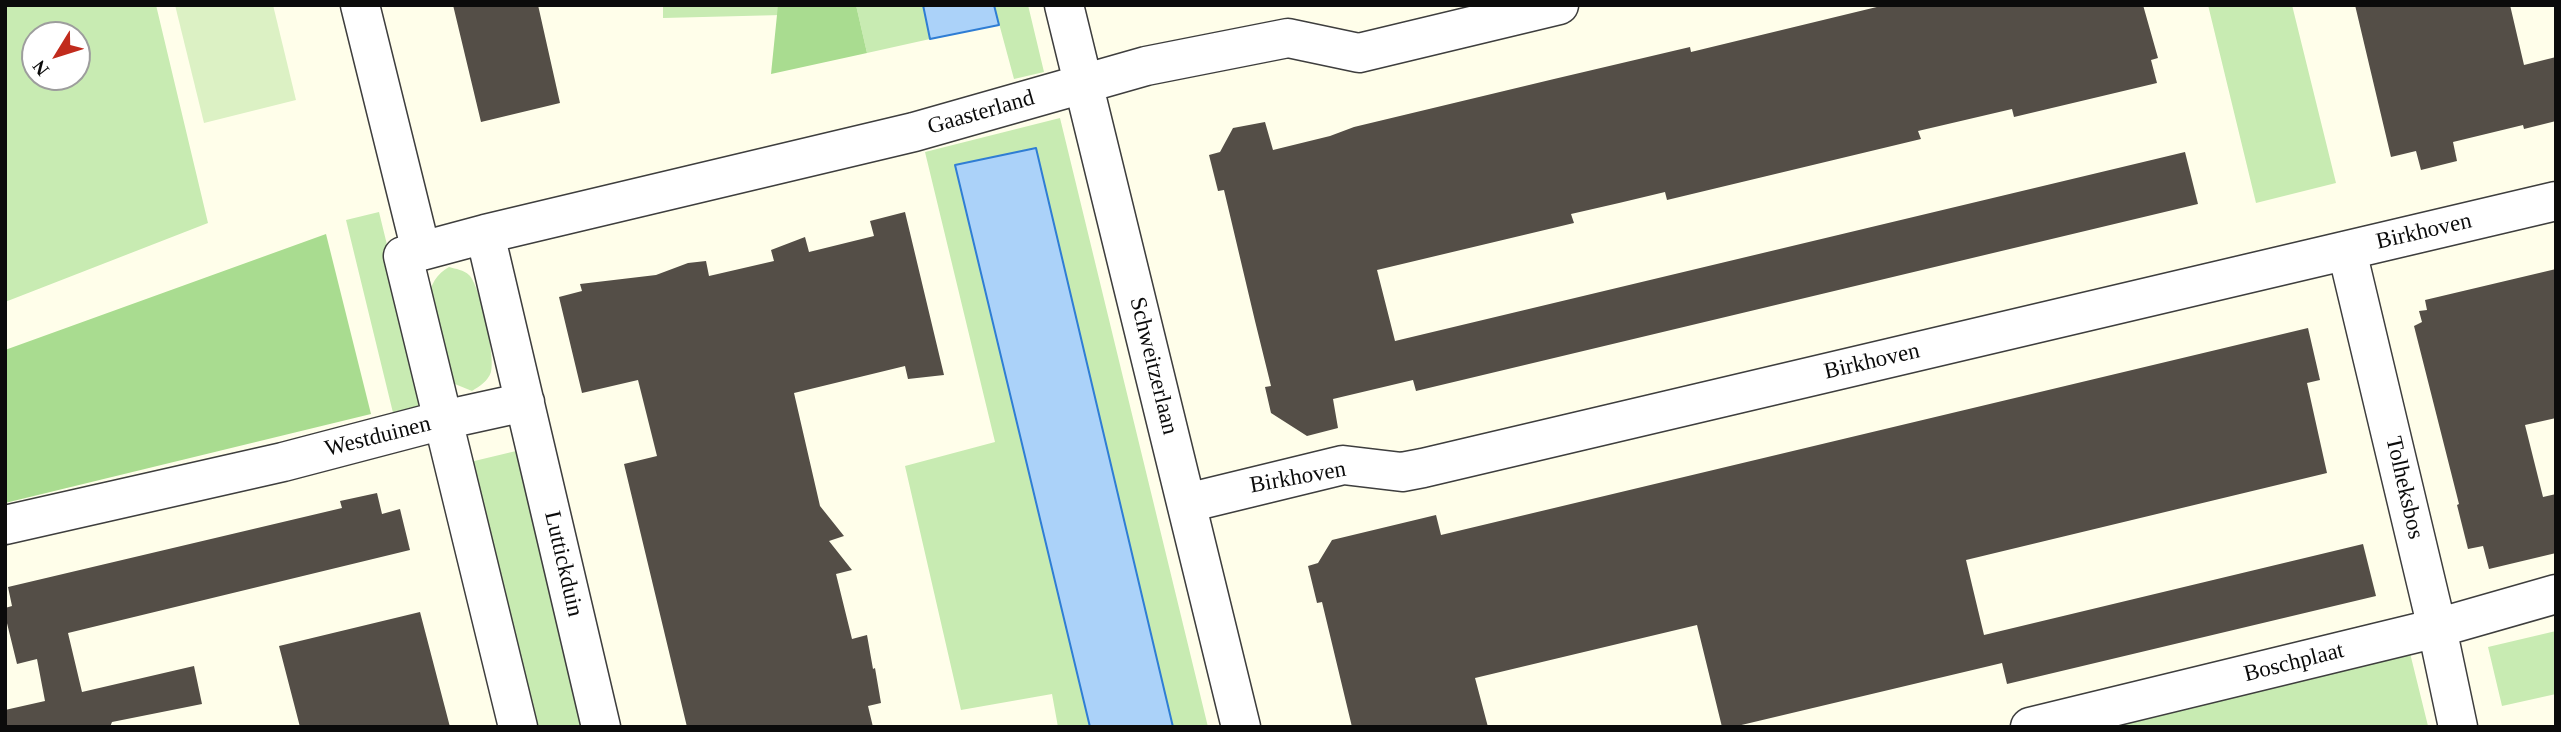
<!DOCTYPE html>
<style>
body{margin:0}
#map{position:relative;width:2561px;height:732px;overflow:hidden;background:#fffeea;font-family:Georgia,serif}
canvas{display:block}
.frame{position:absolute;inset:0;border:7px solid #0b0b0b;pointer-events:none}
.north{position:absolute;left:21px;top:21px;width:70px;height:70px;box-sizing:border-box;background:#fff;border:2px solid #9d9d9d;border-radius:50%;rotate:232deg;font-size:19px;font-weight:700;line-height:28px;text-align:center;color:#0b0b0b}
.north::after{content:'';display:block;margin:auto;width:24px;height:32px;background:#c12b1d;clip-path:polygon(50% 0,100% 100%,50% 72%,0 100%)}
</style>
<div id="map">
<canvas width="2561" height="732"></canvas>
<div class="frame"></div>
<div class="north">N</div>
</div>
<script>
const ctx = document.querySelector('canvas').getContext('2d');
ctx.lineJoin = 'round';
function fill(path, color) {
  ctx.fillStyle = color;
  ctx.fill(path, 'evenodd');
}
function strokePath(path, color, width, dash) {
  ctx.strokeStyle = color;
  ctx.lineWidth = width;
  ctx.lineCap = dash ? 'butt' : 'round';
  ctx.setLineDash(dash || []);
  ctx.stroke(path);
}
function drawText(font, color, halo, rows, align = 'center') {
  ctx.font = font + ' Georgia,serif';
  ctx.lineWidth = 7;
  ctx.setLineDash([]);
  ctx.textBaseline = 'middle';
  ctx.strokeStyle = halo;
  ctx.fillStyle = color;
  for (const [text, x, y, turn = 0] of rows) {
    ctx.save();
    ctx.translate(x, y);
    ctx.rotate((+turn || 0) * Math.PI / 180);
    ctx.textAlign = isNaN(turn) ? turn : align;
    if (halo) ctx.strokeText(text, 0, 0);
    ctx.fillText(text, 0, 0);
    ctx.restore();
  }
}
const green = new Path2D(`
 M5 5H156L208 223 5 302ZM35 35H77V77H35Z
 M663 5H783L782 15 663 18Z
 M856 5H923L930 39 867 53Z
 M994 5H1028L1044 72 1014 79Z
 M2208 5H2292L2336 183 2256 203Z
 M1060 118 1208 727H1173L1036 148 955 165 1090 727H1058L1052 694 961 710 905 466 995 442 925 152Z
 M379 212 428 413 395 421 346 220Z
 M449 267C456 269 464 270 469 275 480 285 496 358 491 372 488 381 480 386 472 391L450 382C445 363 428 315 429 299 430 284 437 274 449 267Z
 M516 451 582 727H529L466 463Z
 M2556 631V694L2502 706 2488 647Z
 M2410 653 2428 726 2112 727Z`);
const forest = new Path2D(`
 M778 5H856L867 53 771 74Z
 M326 234 371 414 5 503V350Z`);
const pitch = new Path2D(`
 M175 5H273L296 100 204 123Z`);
const water = new Path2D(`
 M923 5H994L999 25 930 39Z
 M1036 148 1173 727H1090L955 165Z`);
const building = new Path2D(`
 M453 5H538L560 103 481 122Z
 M1885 5H2143L2158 58 2151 60 2157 83 2014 117 2012 109 1918 131 1921 139 1667 200 1665 192 1619 203 1571 214 1574 223 1377 270 1395 341 2185 152 2198 204 1416 391 1413 380 1333 399 1338 428 1307 436 1271 413 1265 387 1271 386 1255 321 1224 190 1218 191 1209 155 1220 152 1233 128 1265 122 1273 150 1330 136 1354 127 1554 79 1690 47 1691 52Z
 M2355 5H2510L2524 65 2556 57V121L2524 129 2523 125 2453 142 2457 161 2421 170 2416 151 2391 157Z
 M905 212 944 375 908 379 905 366 794 393 820 506 844 536 829 541 852 570 836 574 852 639 867 635 873 669 875 668 881 703 868 706 873 727H687L624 464 657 456 638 380 582 393 559 297 582 291 580 284 656 275 688 263 706 261 709 276 774 261 771 250 805 237 809 252 874 236 870 221Z
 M2556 269V418L2525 425 2543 497 2556 494V553L2489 569 2483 546 2468 549 2457 505 2459 504 2414 326 2422 322 2419 311 2427 310 2425 300Z
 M2308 328 2320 380 2307 383 2327 473 1966 560 1984 635 2363 544 2376 596 2007 684 2002 663 1733 727H1722L1697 625 1475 678 1488 727H1352L1322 602 1317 603 1308 566 1318 563 1332 540 1436 515 1441 535Z
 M377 493 382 514 400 509 410 550 68 633 82 692 194 666 202 704 112 722 110 727H5V710L45 701 37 659 17 664 5 615V608L12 606 8 587 342 508 340 501Z
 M420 612 450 727H300L279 646Z`);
const minor = new Path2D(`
 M360 5 421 251
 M1064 5 1241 727
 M485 234 601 727
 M2347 251 2437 628 2458 727
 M525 402 443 420 403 256 485 234 914 132 1146 66 1288 38 1359 53 1559 5
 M1187 503 1343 465 1402 472 1423 468 2556 201
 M5 525 283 462 443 420 518 727
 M2030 727 2437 628 2556 594`);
const streetNames = [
 ["Gaasterland",981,113,-16],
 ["Birkhoven",2424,232,-13],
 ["Birkhoven",1872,362,-13],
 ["Schweitzerlaan",1153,366,76],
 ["Westduinen",378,437,-14],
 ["Birkhoven",1298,478,-10],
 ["Tolheksbos",2404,488,77],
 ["Luttickduin",563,564,77],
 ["Boschplaat",2294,663,-14]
];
fill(green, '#c8ebb2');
fill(forest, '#a9dc90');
fill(pitch, '#dcf1c4');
fill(water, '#abd2f9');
strokePath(water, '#2f7dd4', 2);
fill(building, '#544e47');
strokePath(minor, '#3e3e3e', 41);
strokePath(minor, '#fff', 38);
drawText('23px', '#0b0b0b', '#fff', streetNames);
</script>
